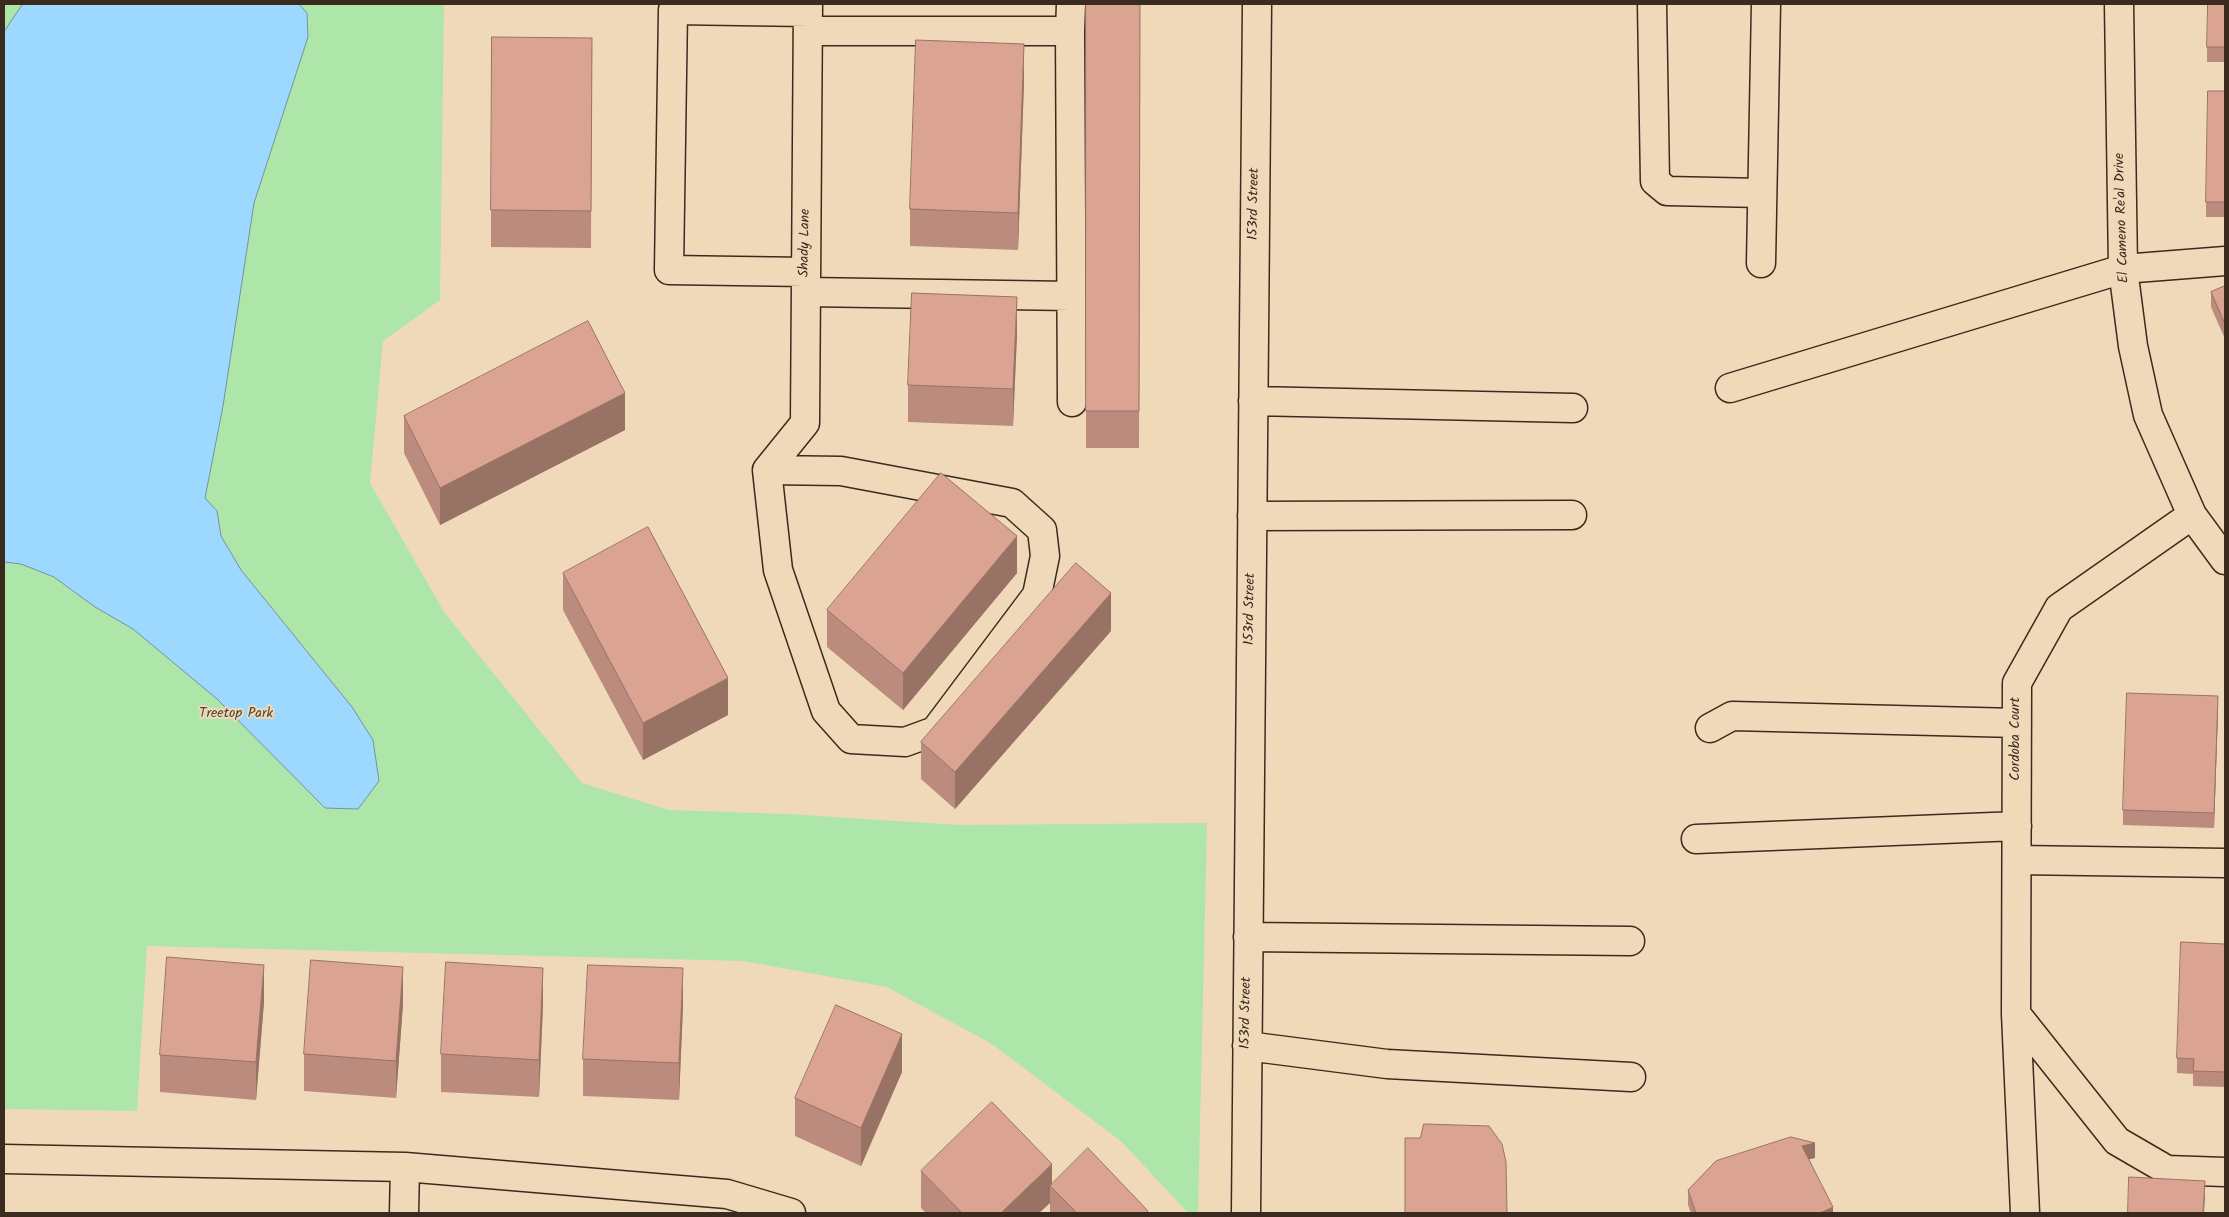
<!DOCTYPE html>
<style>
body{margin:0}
#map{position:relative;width:2229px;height:1217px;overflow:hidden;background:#f0d9b9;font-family:Kalam,sans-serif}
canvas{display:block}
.frame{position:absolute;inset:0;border:5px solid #3b2a1e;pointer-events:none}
</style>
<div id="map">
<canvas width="2229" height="1217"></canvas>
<div class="frame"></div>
</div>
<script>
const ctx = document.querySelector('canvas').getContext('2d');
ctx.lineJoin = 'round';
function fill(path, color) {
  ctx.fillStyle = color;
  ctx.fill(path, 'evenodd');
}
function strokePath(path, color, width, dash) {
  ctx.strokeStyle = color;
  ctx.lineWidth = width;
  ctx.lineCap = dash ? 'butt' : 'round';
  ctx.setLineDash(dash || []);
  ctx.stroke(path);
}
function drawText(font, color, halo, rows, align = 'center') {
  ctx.font = font + ' Kalam,sans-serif';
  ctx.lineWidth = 4;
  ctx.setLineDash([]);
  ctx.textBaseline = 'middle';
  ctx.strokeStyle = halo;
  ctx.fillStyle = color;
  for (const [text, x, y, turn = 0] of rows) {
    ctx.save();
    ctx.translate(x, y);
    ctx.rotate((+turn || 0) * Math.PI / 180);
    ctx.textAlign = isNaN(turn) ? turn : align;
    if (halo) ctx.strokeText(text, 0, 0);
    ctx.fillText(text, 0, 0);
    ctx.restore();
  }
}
const green = new Path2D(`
 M4 4H444L440 300 383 341 370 483 444 612 582 783 669 810 787 814 959 825 1207 823 1198 1213H1188L1122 1142 992 1044 887 987 743 961 147 946 137 1111 4 1109Z`);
const water = new Path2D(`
 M23 4H299L307 13 308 37 254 203 223 406 205 498 217 511 221 536 241 570 352 707 373 740 379 781 358 809 325 808 217 699 133 629 95 607 54 577 21 564 4 562V32Z`);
const minor = new Path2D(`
 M1652 4 1655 181 1667 191 1762 193
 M2119 4 2123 269 2133 346 2148 415 2192 515 2225 560
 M808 31H1070L1071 4
 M1070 31 1072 402
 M1761 263 1766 4
 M806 272 669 270 673 10 808 12
 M806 292 1071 296
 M1730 388 2123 269 2225 261
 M1253 401 1573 408
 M767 470 841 471 1012 503 1042 530 1045 556 1037 595 935 731 905 742 851 739 826 711 778 570Z
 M767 470 805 423 808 4
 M1252 516 1572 515
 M1710 728 1732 716 2017 723
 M1696 839 2017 826
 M2017 860 2225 863
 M1248 937 1630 941
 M2016 1014 2117 1141 2167 1170 2225 1172
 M1247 1046 1387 1064 1631 1077
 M4 1159 405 1167 727 1194 791 1213
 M404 1213 405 1167
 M1246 1213 1257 4
 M2025 1213 2016 1014 2017 683 2059 608 2192 515`);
const wall = new Path2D(`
 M1086 4H1140L1139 448H1086Z
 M2225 4V62H2207V47Z
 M592 38 591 248 491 247V210Z
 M1024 82 1018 250 910 246V209Z
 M2225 91V217H2206V202Z
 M2225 286V339L2211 307V292Z
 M1017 334 1013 426 908 422V385Z
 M404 416 625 430 440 525 404 453Z
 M563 573 728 715 643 760 563 610Z
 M1017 573 903 710 827 647V610Z
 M1111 631 955 809 921 779V742Z
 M2218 711 2214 828 2123 825V810Z
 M2225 944V1087L2193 1086V1074L2177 1073V1058Z
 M264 1002 256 1100 160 1092V1055Z
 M403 1004 396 1098 304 1091V1054Z
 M543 1005 539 1097 441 1092V1054Z
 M683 1006 679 1100 583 1096V1059Z
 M902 1072 861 1166 795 1136V1098Z
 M1815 1158 1809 1159 1833 1213H1691L1688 1205V1190L1716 1161Z
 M921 1171 1052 1184 1148 1213H1050V1203L1039 1213H926L921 1208Z`);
const shadedWall = new Path2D(`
 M1024 44V82L1018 250V213Z
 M1017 297V334L1013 426V389Z
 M625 393V430L440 525V488Z
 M1017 536V573L903 710V673Z
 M1111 593V631L955 809V772Z
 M728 678V715L643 760V723Z
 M2218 696V711L2214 828V813Z
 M264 965V1002L256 1100V1062Z
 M403 967V1004L396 1098V1061Z
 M543 968V1005L539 1097V1060Z
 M683 968V1006L679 1100V1063Z
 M902 1034V1072L861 1166V1128Z
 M1815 1143V1158L1802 1161V1146Z
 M1052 1164V1188L1050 1186V1203L1039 1213H1001Z
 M2205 1181V1196L2204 1213H2203Z
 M1833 1207V1213H1820Z`);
const building = new Path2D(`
 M1086 4H1140L1139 411H1086Z
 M2208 4H2225V47H2207Z
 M492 37 592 38 591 211 491 210Z
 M916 40 1024 44 1018 213 910 209Z
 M2208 91H2225V202H2206Z
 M2225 286V324L2211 292Z
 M912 293 1017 297 1013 389 908 385Z
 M588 321 625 393 440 488 404 416Z
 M941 473 1017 536 903 673 827 610Z
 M648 527 728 678 643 723 563 573Z
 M1076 563 1111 593 955 772 921 742Z
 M2127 693 2218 696 2214 813 2123 810Z
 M2181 942 2225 944V1072L2193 1071 2194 1059 2177 1058Z
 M167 957 264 965 256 1062 160 1055Z
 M311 960 403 967 396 1061 304 1054Z
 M446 962 543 968 539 1060 441 1054Z
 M588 965 683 968 679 1063 583 1059Z
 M836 1005 902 1034 861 1128 795 1098Z
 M992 1102 1052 1164 1001 1213H962L921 1171Z
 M1424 1124 1489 1126 1502 1144 1506 1162 1507 1213H1405V1138H1420Z
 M1791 1137 1815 1143 1802 1146 1833 1207 1820 1213H1696L1688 1190 1716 1161Z
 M1088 1148 1148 1211 1146 1213H1077L1050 1186Z
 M2129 1177 2205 1181 2203 1213H2128Z`);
const streetNames = [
 ["153rd Street",1255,204,-89],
 ["El Cameno Re'al Drive",2123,218,-92],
 ["Shady Lane",806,243,-89],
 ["153rd Street",1251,609,-89],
 ["Cordoba Court",2017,739,-90],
 ["153rd Street",1247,1013,-89]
];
const parkNames = [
 ["Treetop Park",236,715]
];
fill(green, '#aee5a9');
fill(water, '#9dd8fe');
strokePath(water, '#7692a4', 1);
strokePath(minor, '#3b2a1e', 31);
strokePath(minor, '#f0d9b9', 28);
fill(wall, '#bb8c7e');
fill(shadedWall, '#997266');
fill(building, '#daa392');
strokePath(building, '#997266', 1);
drawText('14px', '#3b2a1e', '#f0d9b9', streetNames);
drawText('14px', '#4c4633', '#f0d9b9', parkNames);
</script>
